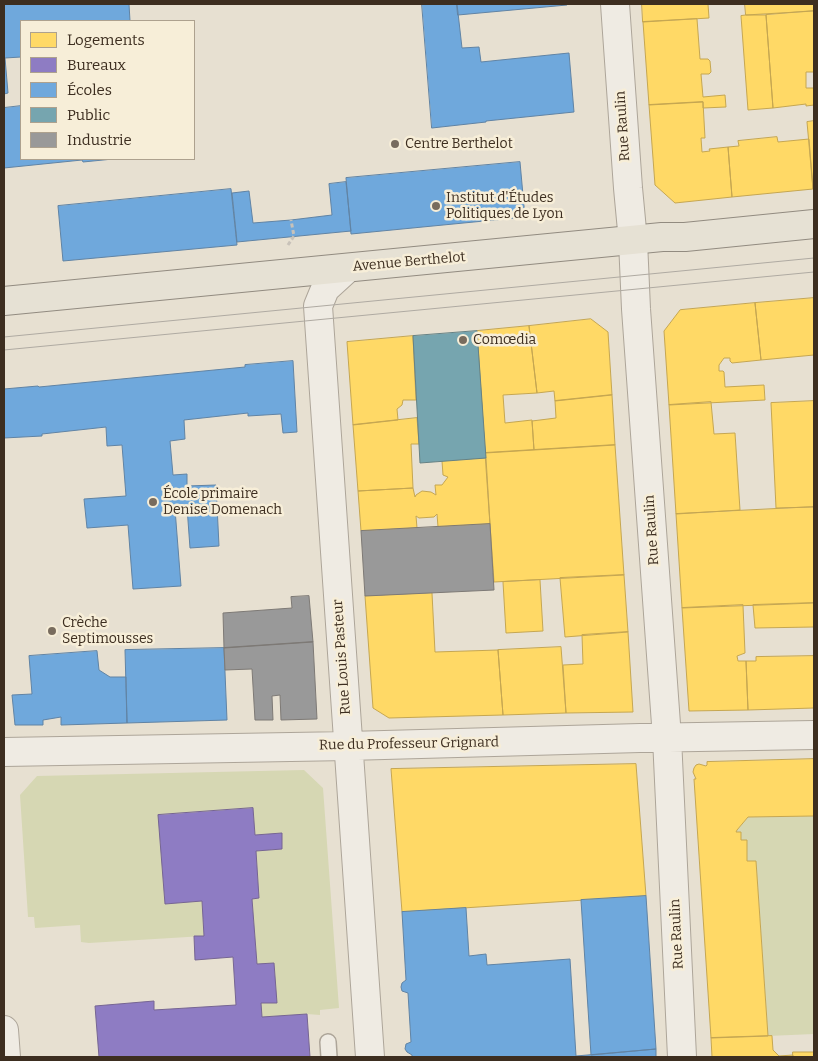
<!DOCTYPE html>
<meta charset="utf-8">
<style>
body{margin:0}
#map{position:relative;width:818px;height:1061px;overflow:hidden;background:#e7e0d1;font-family:Bitter,serif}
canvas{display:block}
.frame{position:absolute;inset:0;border:5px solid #3d2e20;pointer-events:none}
.legend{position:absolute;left:20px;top:20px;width:175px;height:140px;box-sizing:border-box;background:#f7eed8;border:1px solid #ada18e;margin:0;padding:6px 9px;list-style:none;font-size:15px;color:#3d2e20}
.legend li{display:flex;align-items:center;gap:10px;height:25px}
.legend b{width:25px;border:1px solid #ada18e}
</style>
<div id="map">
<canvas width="818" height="1061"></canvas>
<div class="frame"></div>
<ul class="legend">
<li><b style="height:14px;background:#ffd966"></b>Logements</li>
<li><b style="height:14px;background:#8e7cc3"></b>Bureaux</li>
<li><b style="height:14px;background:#6fa8dc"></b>Écoles</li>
<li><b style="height:14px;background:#76a5af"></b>Public</li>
<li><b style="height:14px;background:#999"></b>Industrie</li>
</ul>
</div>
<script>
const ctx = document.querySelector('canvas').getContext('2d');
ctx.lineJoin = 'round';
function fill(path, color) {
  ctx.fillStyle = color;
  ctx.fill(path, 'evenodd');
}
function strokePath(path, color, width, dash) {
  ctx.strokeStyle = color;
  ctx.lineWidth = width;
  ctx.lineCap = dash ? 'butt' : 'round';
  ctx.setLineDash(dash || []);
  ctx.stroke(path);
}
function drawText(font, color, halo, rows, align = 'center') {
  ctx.font = font + ' Bitter,serif';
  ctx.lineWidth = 5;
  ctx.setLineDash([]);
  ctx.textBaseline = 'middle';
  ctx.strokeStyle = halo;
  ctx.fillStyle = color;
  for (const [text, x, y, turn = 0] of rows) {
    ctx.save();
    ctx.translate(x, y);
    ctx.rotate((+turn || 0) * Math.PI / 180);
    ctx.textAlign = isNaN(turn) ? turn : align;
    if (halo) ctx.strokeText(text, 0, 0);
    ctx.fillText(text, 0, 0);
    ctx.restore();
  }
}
const green = new Path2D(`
 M304 770 323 788 339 1008 320 1010V1015L307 1014 262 1017 261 1003H276L274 963 257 964 252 899 259 898 256 851 282 849 281 833 255 835 253 809 159 815 165 904 202 901 204 936 89 943 81 942 80 925 35 928 34 917H28L20 795 37 776Z
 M814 816V1034L768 1036 756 861H747V840H741V832H736L737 830 748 817Z`);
const homes = new Path2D(`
 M642 4H708L709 18 643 22Z
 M745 4H814V11L746 15Z
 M814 11V72H806V88H814V105L806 106V104L773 108 766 15Z
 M746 15H766L773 108 748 110 741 16Z
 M697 19 700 59H708L710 61 711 72 709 74H701L703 97 725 95 726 107 703 108V102L649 105 643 22Z
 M703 102 705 138H701L702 152 710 151 709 149 728 147 732 197 675 203 655 185 649 105Z
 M814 121V189H813L807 122Z
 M777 137 778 142 809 139 813 189 732 197 728 147 739 146 738 141Z
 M814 298V355L761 360 755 303Z
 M755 303 761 360 732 363 730 361V358H724L719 365V371H723L724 372 725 387 764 385 765 400 669 405 664 331 680 310Z
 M591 319 608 332 612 395 555 401 554 391 537 393 529 326Z
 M529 326 537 393 503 395 505 423 532 420 534 450 485 453 477 331Z
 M413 336 416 400H403L402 405 397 409 398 420 353 425 347 342Z
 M612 395 615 445 534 450 532 421 556 418 555 401Z
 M814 401V507L776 508 771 403Z
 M711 402 714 434 735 433 740 510 676 514 669 405Z
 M417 418 419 444H411L413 488 358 491 353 425Z
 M615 445 624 575 494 582 485 453Z
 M486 458 490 524 438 527 437 514 434 517 419 518 416 516 417 528 361 531 358 491 413 488 415 497 416 495 422 491 431 492 436 495 435 485H442L448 477 443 475 442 461Z
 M814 507V603L682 608 676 514Z
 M624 575 628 632 565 637 560 578Z
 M540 580 543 631 506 633 503 582Z
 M432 593 435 652 498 650 503 715 389 718 373 708 365 596Z
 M814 603V627L755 628 753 605Z
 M743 605 745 653 737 656 738 661H746L748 710 689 711 682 608Z
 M628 632 633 712 566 713 563 665 583 664 582 635Z
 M561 647 566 713 503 715 498 650Z
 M814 656V708L748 710 746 661H756V657Z
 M814 759V816L748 817 737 830 736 832H741V840H747V861H756L768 1036 711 1038 694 779H696L693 772 694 768 696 765 699 764 706 766 707 765V762Z
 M636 764 646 896 402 912 391 769Z
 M772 1036 773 1050 779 1056 793 1055V1057H712L711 1038Z
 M793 1052H814V1057H793Z`);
const offices = new Path2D(`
 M253 808 255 835 282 833V849L256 851 259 898 252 899 257 964 274 963 277 1003H261L262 1017 307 1014 310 1057H99L95 1006 154 1001V1010L236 1005 233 957 195 960 194 936H204L202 901 165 904 158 815Z`);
const schools = new Path2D(`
 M4 4H129L130 21H21V57L5 58 8 93 4 94Z
 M422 4H457L462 48 479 47 481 62 569 53 574 112 486 121V122L432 128Z
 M457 4H566L567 5 458 15Z
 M21 106V159H113L83 162 82 160 4 168V108Z
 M520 162 525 217 351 234 346 178Z
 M346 182 351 231 237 242 232 193 249 191 253 223 291 220 332 215 329 184Z
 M231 189 237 245 63 261 58 206Z
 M293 361 297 432 283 433 281 414 248 416V413L184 420 185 439 170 441 173 475 187 474V486L216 485 219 546 190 548 187 507 175 509 181 586 133 589 128 525 87 528 84 499 126 496 122 445 107 446 106 427 42 434V436L4 438V389L38 386 39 387 245 367V365Z
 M224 648 227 720 127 723 125 650Z
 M97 651 99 670 110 677H126L127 723 61 725V717L43 720V725H15L12 695 32 694 29 656Z
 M646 896 656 1049 591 1055 581 900Z
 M466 908 469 956 486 954 487 965 570 959 576 1056 656 1049V1057H412V1055L407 1052 405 1049 406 1044 411 1042 408 993 402 991 401 987 402 983 406 980 402 912Z`);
const public = new Path2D(`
 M477 331 486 458 420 463 413 336Z`);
const industry = new Path2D(`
 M490 524 494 590 365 596 361 531Z
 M309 596 313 642 224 648 223 613 292 608 291 597Z
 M313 642 317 719 281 720 280 695 272 696 273 720H255L252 669 225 670 224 648Z`);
const path = new Path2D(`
 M288 245 294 236 291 220`);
const service = new Path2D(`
 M328 1042 329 1057`);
const minor = new Path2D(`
 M615 4 628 188 633 241 636 309 667 738 682 1057
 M348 268 325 289 318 306 370 1057
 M4 752 348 746 640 738 814 735`);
const tertiary = new Path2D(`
 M4 1030 6 1057`);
const primary = new Path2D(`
 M4 301 662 237H685L814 224`);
const tram = new Path2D(`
 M4 337 814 258
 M4 350 814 272`);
const markers = [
 [395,144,5,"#786c5e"],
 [436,206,5,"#786c5e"],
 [463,340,5,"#786c5e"],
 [153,502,5,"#786c5e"],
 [52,631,5,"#786c5e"]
];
const streetNames = [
 ["Rue Raulin",623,126,-94],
 ["Avenue Berthelot",409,262,-5],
 ["Rue Raulin",652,530,-94],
 ["Rue Louis Pasteur",342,657,-94],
 ["Rue du Professeur Grignard",409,744,-1],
 ["Rue Raulin",677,934,-93]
];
const poiNames = [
 ["Centre Berthelot",405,144],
 ["Institut d'Études",446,198],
 ["Politiques de Lyon",446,214],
 ["Comœdia",473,340],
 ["École primaire",163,494],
 ["Denise Domenach",163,510],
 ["Crèche",62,623],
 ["Septimousses",62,639]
];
fill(green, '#d6d7b3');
fill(homes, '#ffd966');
strokePath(homes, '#c5a651', 1);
fill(offices, '#8e7cc3');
strokePath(offices, '#766592', 1);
fill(schools, '#6fa8dc');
strokePath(schools, '#6083a4', 1);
fill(public, '#76a5af');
strokePath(public, '#658184', 1);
fill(industry, '#999');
strokePath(industry, '#7d7975', 1);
strokePath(service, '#ada599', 18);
strokePath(minor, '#ada599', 30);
strokePath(tertiary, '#ada599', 30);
strokePath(primary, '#928b80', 30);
strokePath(path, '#c8c2b9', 3, [4, 2.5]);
strokePath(service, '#efebe3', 15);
strokePath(minor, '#efebe3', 28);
strokePath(tertiary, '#efebe3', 28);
strokePath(primary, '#e6e1d4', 28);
strokePath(tram, '#afaaa2', 1);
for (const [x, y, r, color] of markers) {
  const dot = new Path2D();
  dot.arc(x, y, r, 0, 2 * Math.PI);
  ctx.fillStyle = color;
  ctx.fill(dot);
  strokePath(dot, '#f7eed8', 2);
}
drawText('14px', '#3d2e20', '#f7eed8', streetNames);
drawText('14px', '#3d2e20', '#f7eed8', poiNames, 'left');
</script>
